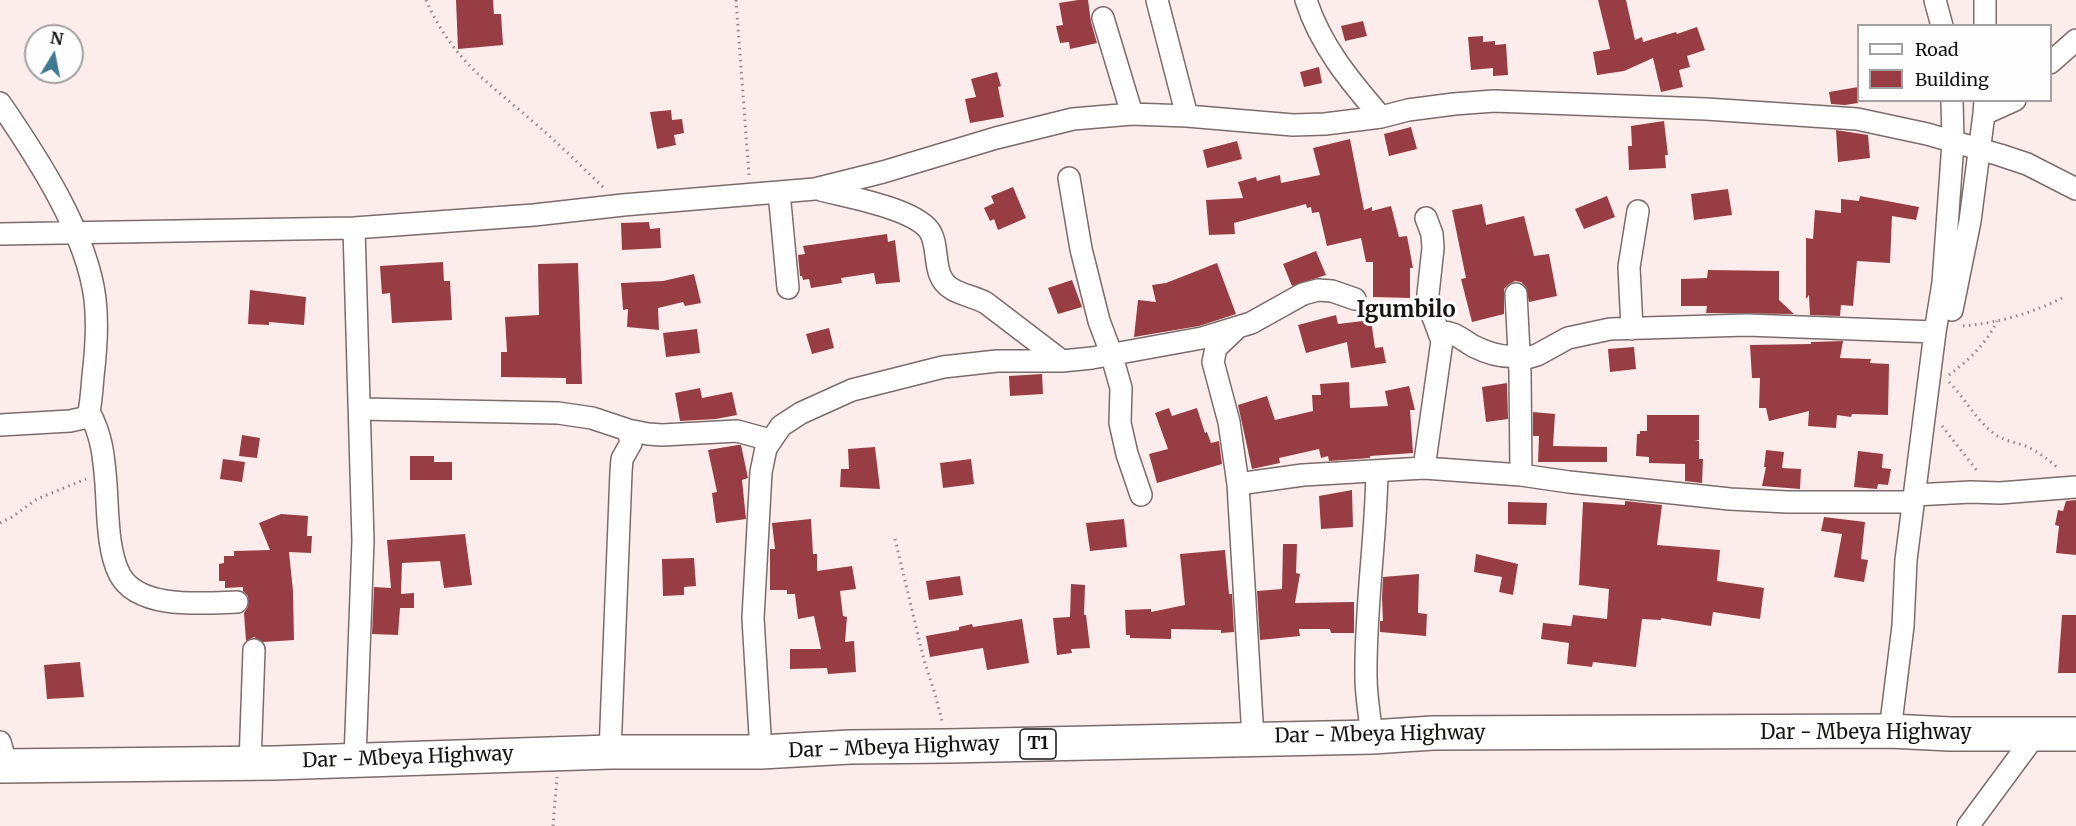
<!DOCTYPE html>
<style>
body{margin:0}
#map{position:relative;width:2076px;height:826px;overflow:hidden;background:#fdecec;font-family:Merriweather,serif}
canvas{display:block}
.legend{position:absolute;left:1857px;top:24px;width:195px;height:78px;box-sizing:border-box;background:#fefefe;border:2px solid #a2a0a0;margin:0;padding:8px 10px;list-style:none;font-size:18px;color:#171212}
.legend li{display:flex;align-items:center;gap:12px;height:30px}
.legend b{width:30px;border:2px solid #a2a0a0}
.north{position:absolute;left:24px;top:24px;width:60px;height:60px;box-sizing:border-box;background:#fefefe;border:2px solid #a2a0a0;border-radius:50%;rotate:10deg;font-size:16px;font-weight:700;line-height:24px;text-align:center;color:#171212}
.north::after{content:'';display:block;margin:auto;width:21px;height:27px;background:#3f7891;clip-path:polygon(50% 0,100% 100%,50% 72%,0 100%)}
</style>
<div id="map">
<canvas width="2076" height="826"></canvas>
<ul class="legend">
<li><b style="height:8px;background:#fff"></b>Road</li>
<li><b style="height:16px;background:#983d43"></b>Building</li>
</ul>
<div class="north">N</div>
</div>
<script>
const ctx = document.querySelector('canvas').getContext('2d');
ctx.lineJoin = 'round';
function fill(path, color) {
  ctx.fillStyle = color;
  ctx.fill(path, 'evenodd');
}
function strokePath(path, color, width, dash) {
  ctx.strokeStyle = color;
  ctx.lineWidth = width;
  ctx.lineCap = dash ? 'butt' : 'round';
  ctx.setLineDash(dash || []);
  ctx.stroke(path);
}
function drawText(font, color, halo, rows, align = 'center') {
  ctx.font = font + ' Merriweather,serif';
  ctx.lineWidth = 6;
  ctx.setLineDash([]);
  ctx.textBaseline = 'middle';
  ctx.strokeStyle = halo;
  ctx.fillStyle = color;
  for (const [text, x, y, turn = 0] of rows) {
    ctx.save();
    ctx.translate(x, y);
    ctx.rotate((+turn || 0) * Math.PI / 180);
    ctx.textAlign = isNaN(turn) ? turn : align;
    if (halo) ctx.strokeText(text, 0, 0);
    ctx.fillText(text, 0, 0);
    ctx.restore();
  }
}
const building = new Path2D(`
 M456 0H493L494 14H501L503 45 458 49Z
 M1078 0H1088L1091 22 1097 43 1070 49 1069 42 1060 43 1056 26 1063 25 1059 3Z
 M1598 0H1626L1635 40 1642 37 1643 42 1676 32 1677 34 1697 27 1705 50 1687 56 1690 67 1679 70 1683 87 1661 92 1653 58 1624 71 1597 75 1593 52 1610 49Z
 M1363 21 1367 36 1345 41 1341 26Z
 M1483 36V42L1495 41V45L1506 44 1508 75 1493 76V68L1471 70 1468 37Z
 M1319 67 1322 83 1304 87 1300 72Z
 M997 72 1001 86 998 87 1004 117 970 123 965 99 976 97 971 79Z
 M1858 87V103L1845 105 1831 104 1829 92Z
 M671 110 672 120 682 119 684 133 674 135 676 145 657 149 650 112Z
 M1664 121 1668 155H1665L1666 168 1629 170 1628 146H1632L1631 126Z
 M1411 127 1417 149 1389 156 1384 134Z
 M1836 130 1868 135 1870 158 1838 162Z
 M1350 139 1364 210 1372 207V211L1391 206 1399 237 1407 236 1413 268H1410V298L1373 297V262H1366L1361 238 1327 246 1319 212 1312 213 1311 207 1307 208 1306 204 1234 223 1235 234 1209 235 1206 200 1243 198 1238 182 1256 177 1257 181 1280 175 1281 183 1320 175 1313 148Z
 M1237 141 1242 159 1207 168 1203 150Z
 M1013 187 1026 218 998 230 994 219 990 221 984 208 994 203 991 196Z
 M1728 189 1732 215 1694 220 1691 194Z
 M1607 196 1615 217 1584 229 1575 209Z
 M1860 196 1919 207 1916 220 1892 216 1890 263 1857 261 1853 306 1841 305 1840 316 1810 315 1809 295 1806 299V238L1813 239 1815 210 1841 213V199L1859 201Z
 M1482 204 1486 225 1524 216 1534 256 1549 254 1557 296 1529 302 1526 287 1521 282 1515 281 1509 284 1504 289V314L1472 322 1461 279 1466 278 1452 210Z
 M649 222 650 229 660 228 661 248 622 250 621 223Z
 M887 234 888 242 895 240 900 282 876 284 874 273 841 278 842 283 811 288 809 279 803 280 802 276H800L798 255 805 254 803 246Z
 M1316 251 1326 275 1292 286 1283 264Z
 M443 262 444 281H450L452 320 392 323 390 293 382 294 380 266Z
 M578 263 582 384H566V378L501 377V352H507L505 317 539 315 538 264Z
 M1217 263 1236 314 1199 326 1134 337 1138 300 1156 302 1152 285 1166 283Z
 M1708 270 1779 271V300L1794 314 1706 313 1707 306H1681V279L1707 278Z
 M694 274 701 303 685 306 683 302 658 308 659 330 627 327 628 309 623 310 621 283 663 281Z
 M1072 280 1082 307 1058 314 1048 288Z
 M250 290 306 297 304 325 269 322V325L248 324Z
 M1336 315 1338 324 1371 320 1375 348 1383 347 1386 363 1351 368 1347 342 1306 353 1298 325Z
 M829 328 834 348 812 354 806 334Z
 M697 329 700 353 666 357 663 333Z
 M1843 341 1840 358 1871 359 1870 363 1889 364 1888 415 1852 414 1851 417 1837 415 1836 428 1808 426 1809 411 1769 421 1766 408H1759L1760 378H1752L1750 345 1811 344V342Z
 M1634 347 1636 369 1610 372 1608 349Z
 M1042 374 1043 394 1010 396 1009 376Z
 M1349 382 1350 408 1388 406 1385 391 1409 386 1415 410H1410L1413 453 1370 456V458L1329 461 1328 456 1321 458 1319 449 1279 458 1280 463 1252 469 1238 405 1267 396 1275 420 1313 411 1312 395H1321L1320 384Z
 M1507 383 1508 419 1486 422 1482 387Z
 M700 388 702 398 732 392 737 415 716 419 680 421 675 393Z
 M1169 408 1172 416 1197 408 1205 433 1207 432 1211 443 1219 441 1222 464 1157 483 1149 454 1168 449 1155 413Z
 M1533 412 1555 414 1553 446 1607 447V462H1538L1539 436H1533Z
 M1647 415H1699V440L1695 441H1699V459H1703L1702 483 1685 481V464L1649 463V457L1636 456 1637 434H1640V431H1647Z
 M242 435 260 438 257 458 239 456Z
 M738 445H741L748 478 742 480 746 519 716 523 712 493 717 492 708 450Z
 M875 447 880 489 840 487 841 469H849L848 449Z
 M1766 450 1784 452 1782 468 1801 469 1800 489 1762 486 1766 467H1764Z
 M1858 451 1883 454 1882 468 1891 469 1888 485 1878 484 1877 489 1854 487Z
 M410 456H434V462H452V480H410Z
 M223 459 245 462 242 482 220 479Z
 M971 459 974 484 943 488 940 463Z
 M1352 490 1353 527 1321 529 1319 496Z
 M2076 500V555L2056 553 2059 526 2055 525 2058 510 2063 511 2066 501Z
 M1625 501 1662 505 1657 545 1720 550 1717 581 1764 588 1760 619 1713 612 1711 626 1661 618V620L1642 619 1636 667 1593 662 1592 667 1567 664 1569 643 1541 639 1543 623 1571 626 1573 615 1607 619 1609 589 1579 585 1583 502 1625 505Z
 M1508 502 1547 503 1546 525 1508 524Z
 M281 514 308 516 307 536H312L311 553 289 552 293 591 294 640 263 642 254 637 246 641 244 613 248 607V596L243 591V587L225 588V581H219V564L224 563V556H234V551L270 550 259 523Z
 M1824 517 1865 522 1861 559 1868 560 1864 582 1834 577 1842 534 1821 531Z
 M811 519 813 554H817V571L852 566 856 589 840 591 843 616 847 617 845 642 854 641 856 672 828 674 827 668 790 669V649H821L814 616 798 619 795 594H787V590H770V549H775L772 523Z
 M1124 519 1127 547 1090 551 1086 523Z
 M465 534 472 585 444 588 440 561 402 563 401 594 414 593V608H400L398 635 372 634 374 587 391 588 387 540Z
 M1283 544H1297L1296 573 1300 574 1295 603 1354 602V633H1331L1330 629H1299L1300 636 1260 640 1257 591 1282 589Z
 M1225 550 1229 594H1232L1234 632 1221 633V630L1171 629V639L1130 638V635H1126L1125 610 1151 609V612L1185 605 1180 554Z
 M1476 554 1518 564 1513 595 1499 592 1502 577 1474 572Z
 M694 558 696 586 684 587V595L663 596 662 559Z
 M1419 574 1418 613 1427 614 1426 636 1380 632V621H1383L1382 598 1383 577Z
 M960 576 963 595 929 600 926 581Z
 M1071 584 1085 585 1084 615H1086L1090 648 1071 649 1072 653 1057 655 1053 618 1070 617Z
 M2062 615H2076V673H2058Z
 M1022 619 1029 663 987 670 983 648 930 657 926 636 959 630V627L972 624 973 627Z
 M80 662 84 697 47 699 44 665Z`);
const path = new Path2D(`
 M426 0C453 61 489 83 537 125 560 145 582 167 604 188
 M736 0 749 175
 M1963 326C1998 323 2033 313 2064 297
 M1949 375C1968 361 1987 343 1997 321
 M1949 382C1966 399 1976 421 1996 435 2005 441 2014 442 2023 445 2036 450 2049 460 2059 469
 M1942 426 1978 472
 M0 523 12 517 37 499 86 479
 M895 539 924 660 935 694 942 721
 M553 826 557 777`);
const street = new Path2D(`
 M1157 0 1187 116
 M1306 0C1320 45 1350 81 1381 117
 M1935 0 1942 26
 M1103 18 1132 114
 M1985 26V0
 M2050 63 2076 40
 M0 103C37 157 87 233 95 299 98 324 96 351 93 376 92 390 91 404 88 417L70 421 0 425
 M1984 114 2015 100
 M1069 178 1081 249 1099 321 1111 353 1121 388 1120 423 1127 454 1141 495
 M821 190C847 197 912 208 929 230 941 247 930 276 952 289 962 295 975 297 986 303L1062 361
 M779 192 788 288
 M354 228 363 541 355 759
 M0 234 354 228 534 215 623 205 815 189 883 172 996 138 1073 119 1132 114 1187 116 1293 125 1325 124 1381 117 1408 110 1454 104 1494 101 1706 109 1857 119 1927 134 2000 155 2027 164 2076 189
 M1516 294 1520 372 1521 475
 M1952 310 1970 221 1984 114 1985 100
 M1632 329 1629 267 1638 211
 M1235 330 1216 348 1213 362 1229 422 1238 484 1253 738
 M1439 332C1454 331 1461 339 1473 346 1487 353 1504 358 1519 356
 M1520 360 1537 355 1568 338 1610 329 1747 325 1935 332
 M360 409 558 413 592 418 628 430 648 434 662 435 737 431 770 440
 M89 412C102 435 104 458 106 484 108 511 107 551 120 575 139 610 204 603 237 602
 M1424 468 1442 341 1430 309 1428 294 1433 248 1432 234 1426 218
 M1238 484 1303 475 1424 468 1521 475 1569 482 1730 499 1787 502H1913
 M1914 495 1971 492 2000 493 2076 487
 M1890 731 1903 626 1906 560 1935 332 1943 283 1953 142 1952 100
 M1372 737C1370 717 1366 697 1366 677 1365 608 1376 540 1377 471
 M0 742 7 766
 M610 752 621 472 622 459 631 443 628 430
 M761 752 753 618 761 472 766 448 781 426 801 413 852 390 943 367 997 361H1062L1092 358 1202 338 1251 323 1303 294 1318 290 1332 291 1355 299
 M250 763 254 650
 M1968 826 2036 734`);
const highway = new Path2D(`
 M0 766 275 763 610 752H761L850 747 948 746 1372 737 1433 733 1890 731 1950 734H2076`);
const shields = [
 [1038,744,36]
];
const shieldNames = [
 ["T1",1038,744]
];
const streetNames = [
 ["Dar - Mbeya Highway",1866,733],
 ["Dar - Mbeya Highway",1380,735,-1],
 ["Dar - Mbeya Highway",894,748,-2],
 ["Dar - Mbeya Highway",408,758,-2]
];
const quarterNames = [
 ["Igumbilo",1406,311]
];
fill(building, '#983d43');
strokePath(street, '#7b6c6c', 24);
strokePath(highway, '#7b6c6c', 36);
strokePath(path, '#928686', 3, [1.5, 4.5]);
strokePath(street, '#fff', 21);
strokePath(highway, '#fff', 33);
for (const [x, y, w] of shields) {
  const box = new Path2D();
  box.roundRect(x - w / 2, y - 15, w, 30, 4.5);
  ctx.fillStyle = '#fefefe';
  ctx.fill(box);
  strokePath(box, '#171212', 1.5);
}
drawText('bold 18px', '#171212', null, shieldNames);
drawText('20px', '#171212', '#fefefe', streetNames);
drawText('bold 22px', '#171212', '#fefefe', quarterNames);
</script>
